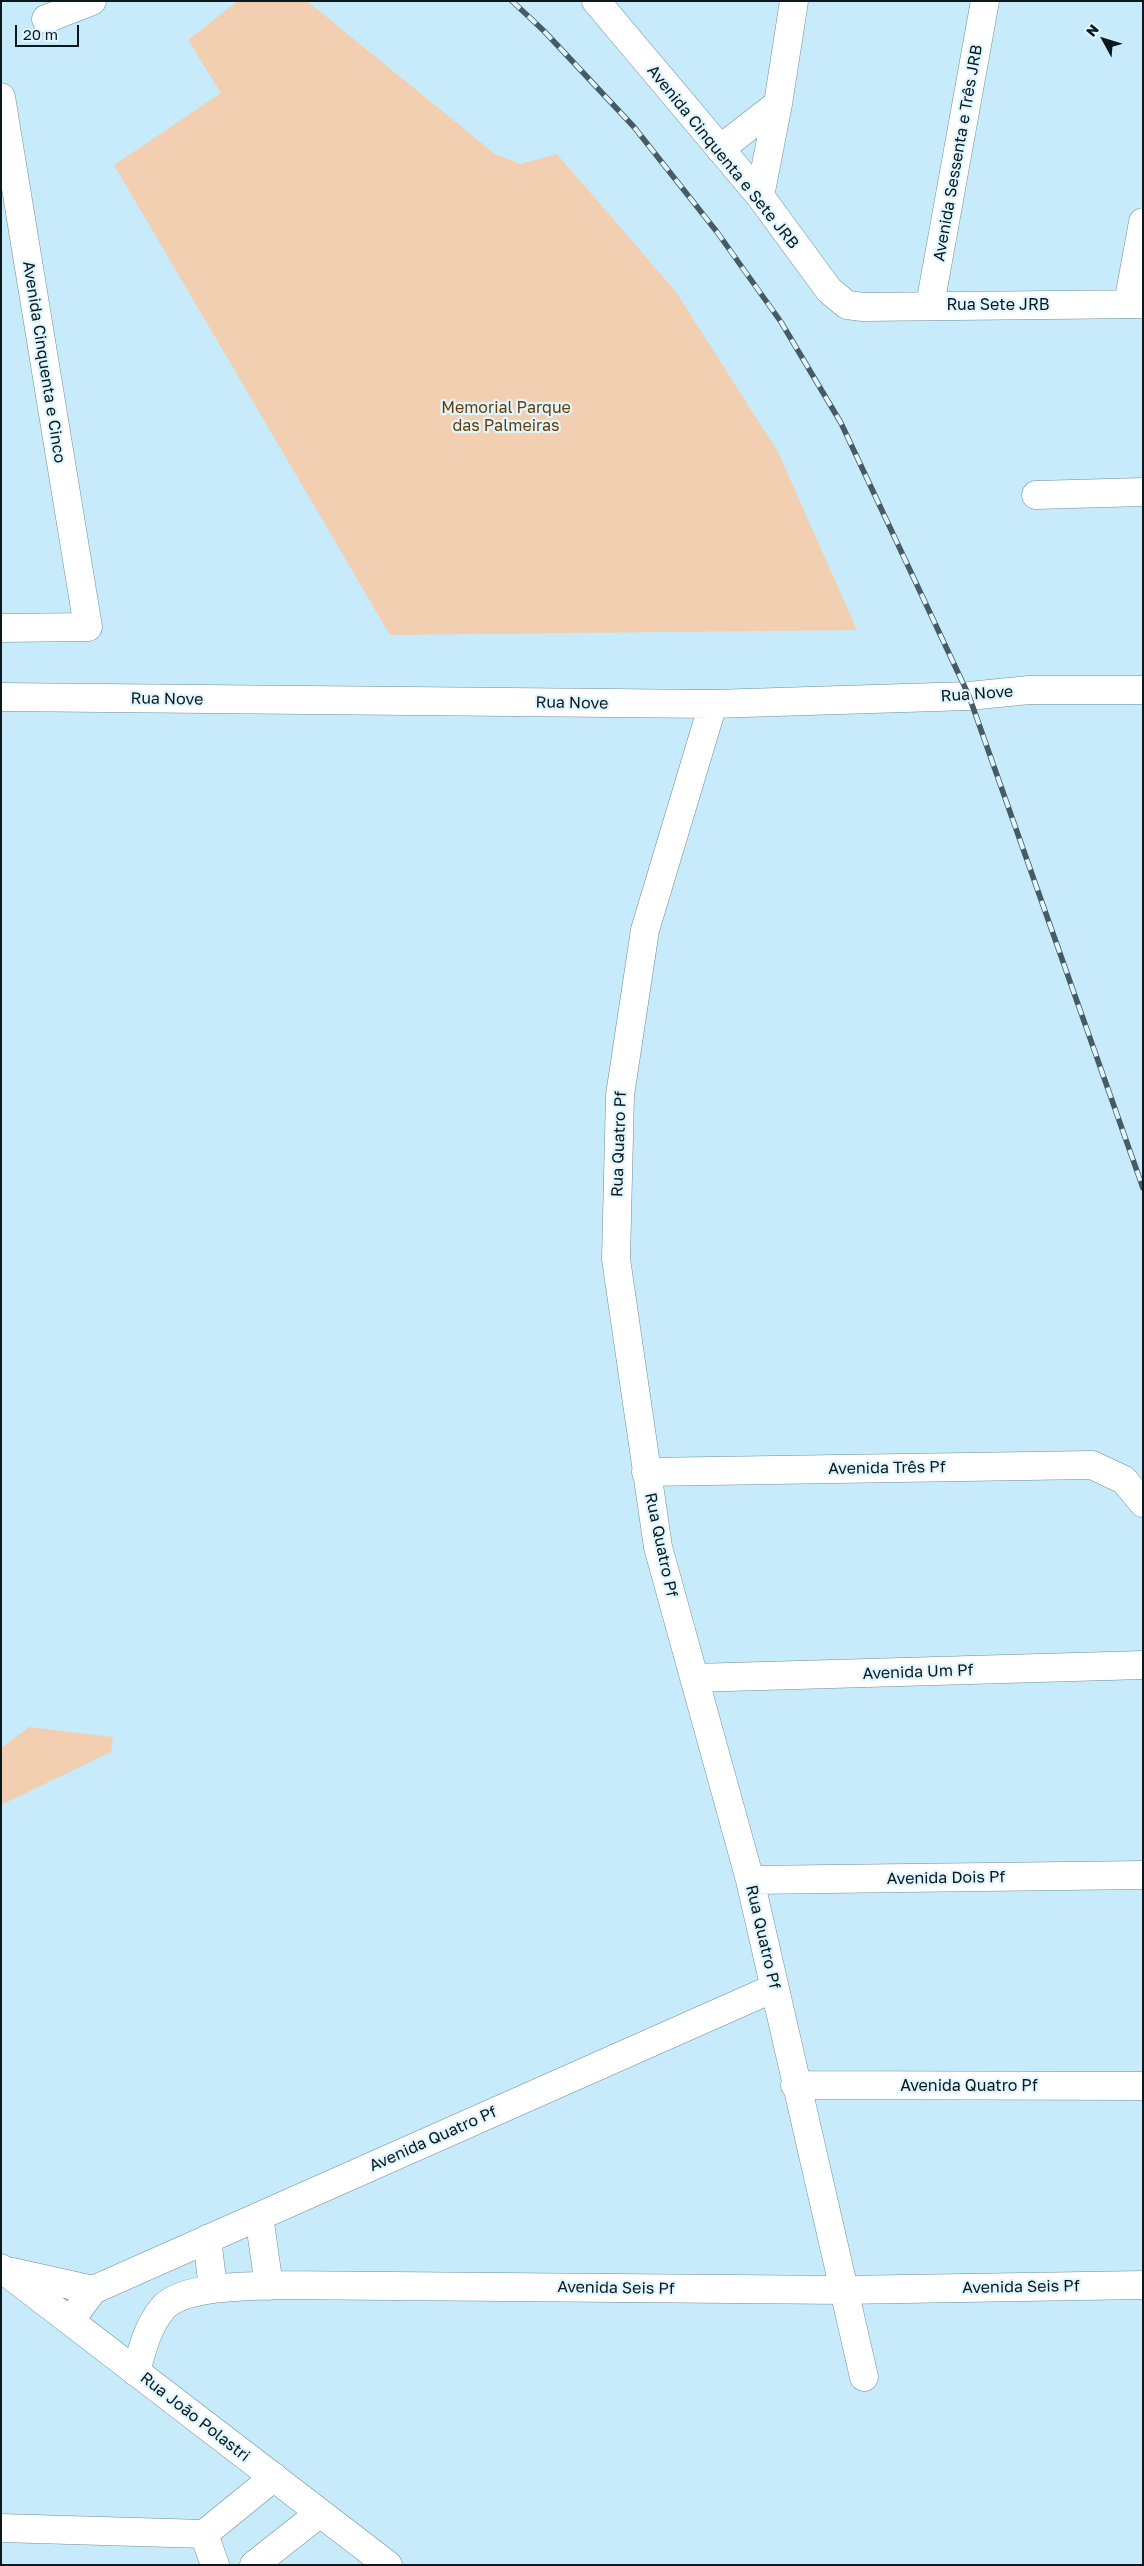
<!DOCTYPE html>
<meta charset="utf-8">
<style>
body{margin:0}
#map{position:relative;width:1144px;height:2566px;overflow:hidden;background:#c7ebfa;font-family:"Golos Text",sans-serif}
canvas{display:block}
.frame{position:absolute;inset:0;border:2px solid #0b181d;pointer-events:none}
.north{position:absolute;left:1079px;top:15px;width:50px;height:50px;-webkit-text-stroke:4px #e0f6ff;paint-order:stroke;rotate:309deg;font-size:14px;font-weight:700;line-height:20px;text-align:center;color:#0b181d}
.north::after{content:'';display:block;margin:auto;width:18px;height:22px;background:#0b181d;clip-path:polygon(50% 0,100% 100%,50% 72%,0 100%)}
.scale{position:absolute;left:15px;top:25px;width:64px;height:22px;box-sizing:border-box;border:2px solid #0b181d;border-top:0;padding-left:6px;font-size:15px;line-height:18px;white-space:nowrap;color:#0b181d;-webkit-text-stroke:4px #e0f6ff;paint-order:stroke}
</style>
<div id="map">
<canvas width="1144" height="2566"></canvas>
<div class="frame"></div>
<div class="north">N</div>
<div class="scale">20 m</div>
</div>
<script>
const ctx = document.querySelector('canvas').getContext('2d');
ctx.lineJoin = 'round';
function fill(path, color) {
  ctx.fillStyle = color;
  ctx.fill(path, 'evenodd');
}
function strokePath(path, color, width, dash) {
  ctx.strokeStyle = color;
  ctx.lineWidth = width;
  ctx.lineCap = dash ? 'butt' : 'round';
  ctx.setLineDash(dash || []);
  ctx.stroke(path);
}
function drawText(font, color, halo, rows, align = 'center') {
  ctx.font = font + ' "Golos Text",sans-serif';
  ctx.lineWidth = 4.5;
  ctx.setLineDash([]);
  ctx.textBaseline = 'middle';
  ctx.strokeStyle = halo;
  ctx.fillStyle = color;
  for (const [text, x, y, turn = 0] of rows) {
    ctx.save();
    ctx.translate(x, y);
    ctx.rotate((+turn || 0) * Math.PI / 180);
    ctx.textAlign = isNaN(turn) ? turn : align;
    if (halo) ctx.strokeText(text, 0, 0);
    ctx.fillText(text, 0, 0);
    ctx.restore();
  }
}
const green = new Path2D(`
 M238 1H307L495 154 521 164 557 154 676 292 778 452 857 630 390 635 114 165 221 93 188 40Z
 M29 1727 113 1737 111 1752 1 1805V1748Z`);
const minor = new Path2D(`
 M596 1 760 196 829 290 847 305 863 307 1143 304
 M46 19 92 1
 M1 97 88 627 1 628
 M720 149 778 104
 M760 196 778 104 794 1
 M1128 304 1143 222
 M930 305 985 1
 M1036 495 1143 492
 M1 697 713 704 969 696 1029 690H1143
 M713 704 645 930 620 1095 616 1259 658 1547 750 1880 864 2377
 M646 1472 1092 1465 1124 1480 1143 1503
 M694 1678 1143 1665
 M750 1880 1143 1875
 M795 2085 1143 2086
 M259 2216 269 2286
 M207 2239 213 2288
 M1 2268 388 2565
 M12 2272 93 2290
 M70 2321 93 2290 774 1988
 M136 2372C142 2350 147 2327 163 2308 183 2285 248 2287 277 2285L844 2290 1143 2285
 M1 2528 204 2534 274 2477
 M204 2534 215 2565
 M254 2565 320 2513`);
const rail = new Path2D(`
 M512 1 544 31 634 127 717 232 781 322 841 423 969 696 1143 1188`);
const streetNames = [
 ["Avenida Sessenta e Três JRB",958,153,-80],
 ["Avenida Cinquenta e Sete JRB",723,157,51],
 ["Rua Sete JRB",998,305],
 ["Avenida Cinquenta e Cinco",44,362,81],
 ["Rua Nove",977,694,-4],
 ["Rua Nove",167,699,1],
 ["Rua Nove",572,703,1],
 ["Rua Quatro Pf",619,1144,-88],
 ["Avenida Três Pf",887,1468,-1],
 ["Rua Quatro Pf",661,1545,78],
 ["Avenida Um Pf",918,1672,-2],
 ["Avenida Dois Pf",946,1878,-1],
 ["Rua Quatro Pf",763,1937,77],
 ["Avenida Quatro Pf",969,2086],
 ["Avenida Quatro Pf",433,2139,-24],
 ["Avenida Seis Pf",1021,2287,-1],
 ["Avenida Seis Pf",616,2288,1],
 ["Rua João Polastri",195,2417,38]
];
const parkNames = [
 ["Memorial Parque",506,408],
 ["das Palmeiras",506,426]
];
fill(green, '#f2cfb0');
strokePath(minor, '#6d8e9b', 29);
strokePath(minor, '#fff', 28);
strokePath(rail, '#465b63', 5.5);
strokePath(rail, '#e0f6ff', 4, [11]);
drawText('16px', '#0b181d', '#e0f6ff', streetNames);
drawText('16px', '#693b00', '#e0f6ff', parkNames);
</script>
